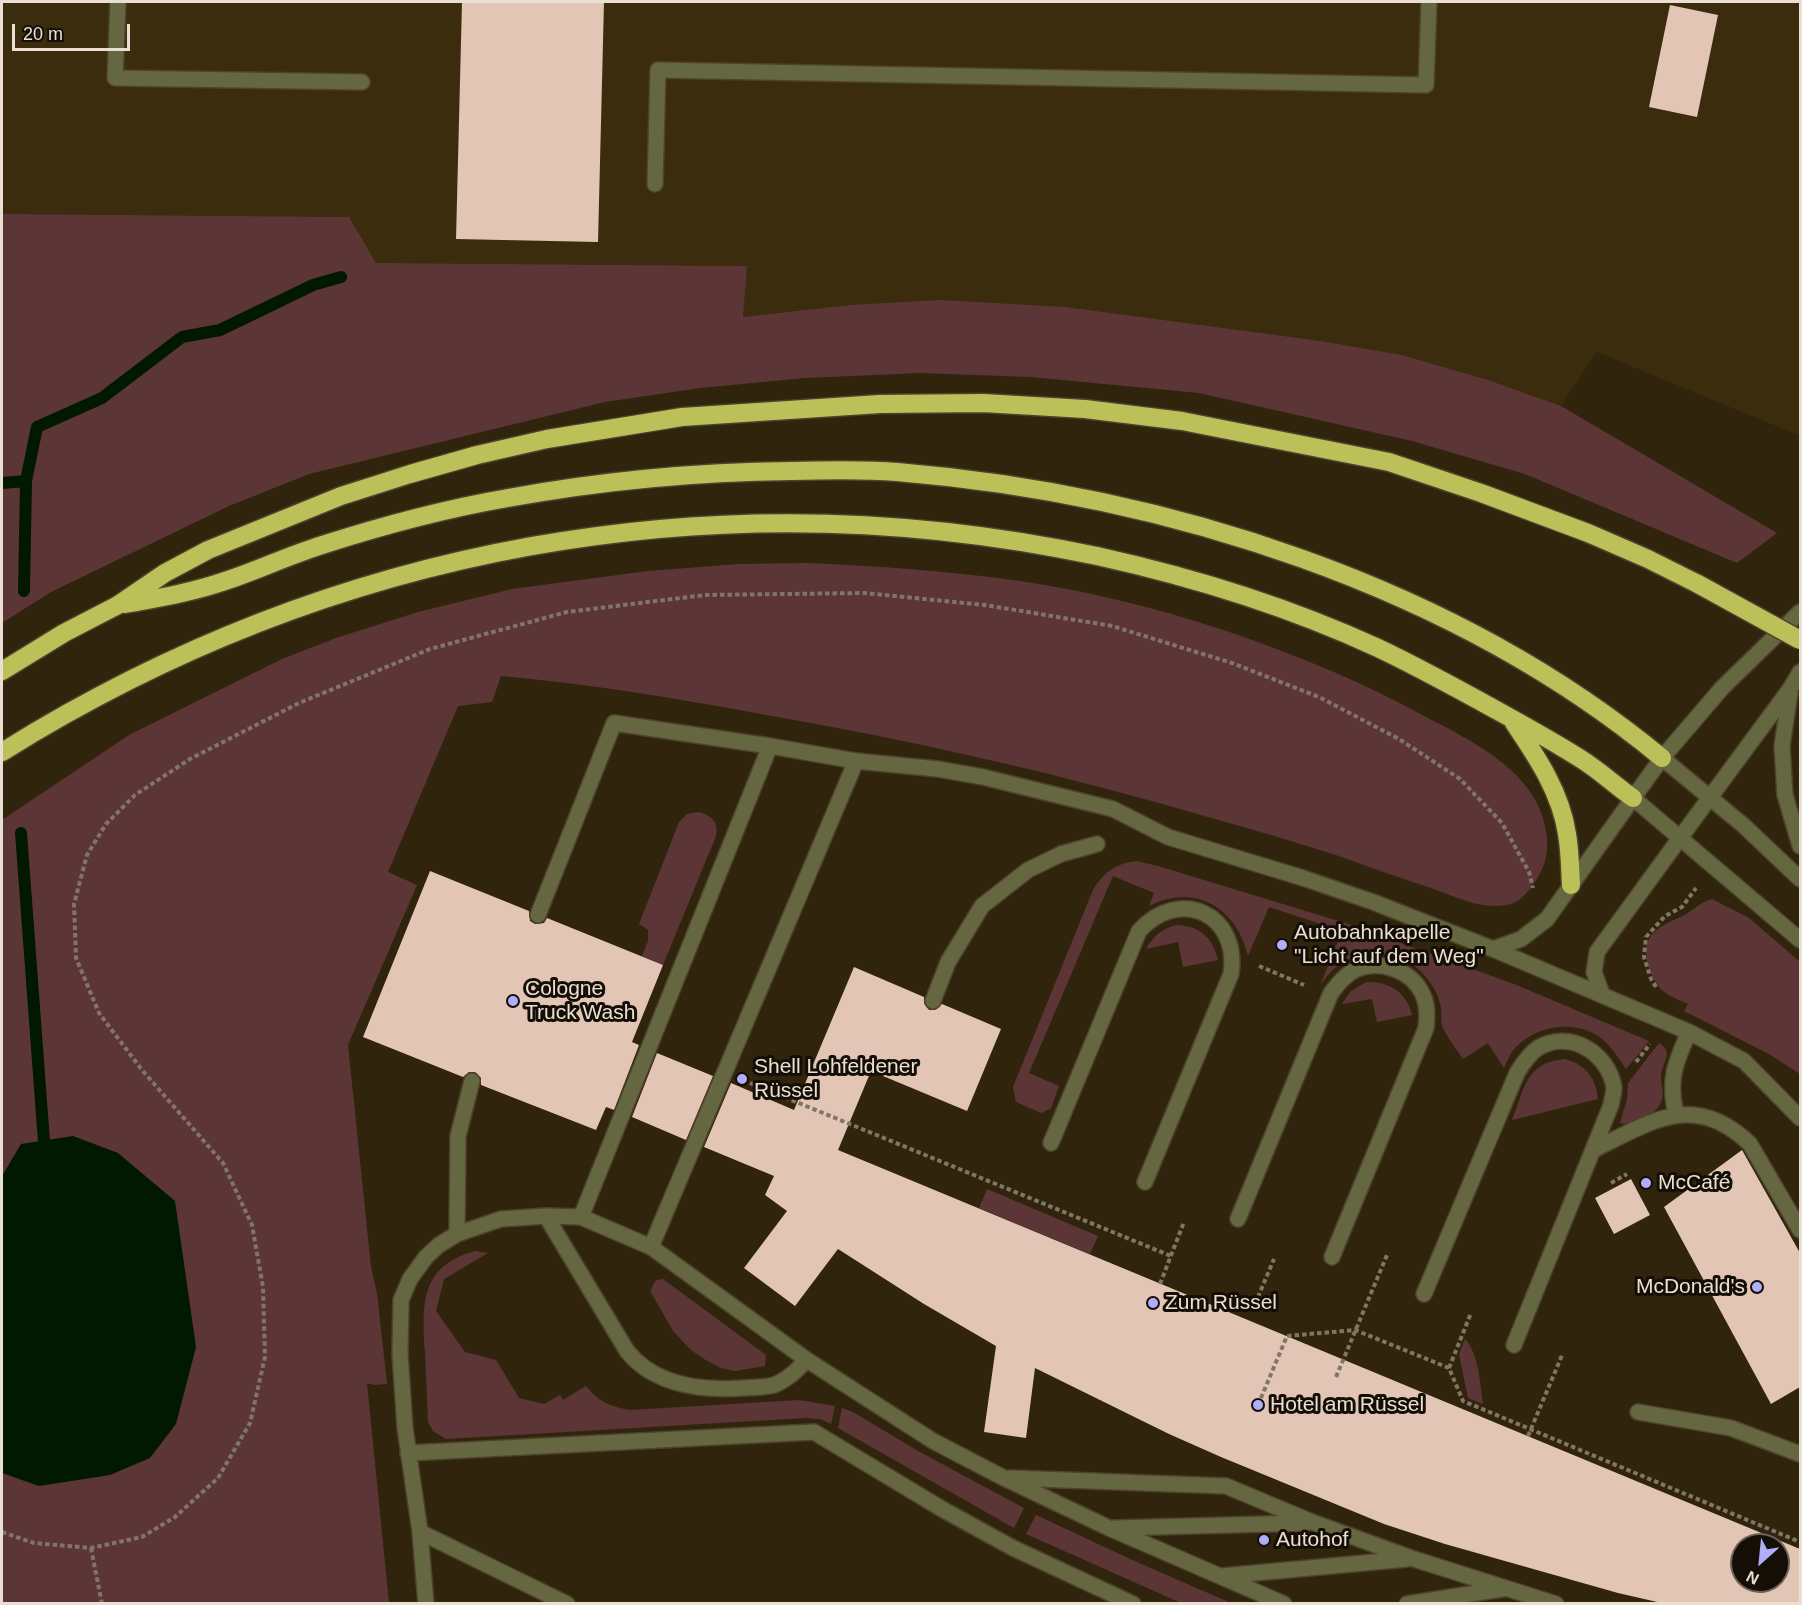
<!DOCTYPE html>
<meta charset="utf-8">
<style>
body{margin:0}
#map{position:relative;width:1802px;height:1605px;overflow:hidden;background:#31240d;font-family:Arial,sans-serif}
canvas{display:block}
.frame{position:absolute;inset:0;border:3px solid #e9e0d3;pointer-events:none}
.north{position:absolute;left:1730px;top:1533px;width:60px;height:60px;box-sizing:border-box;background:#140e06;border:2px solid #696258;border-radius:50%;rotate:207deg;font-size:16px;font-weight:700;line-height:24px;text-align:center;color:#e9e0d3}
.north::after{content:'';display:block;margin:auto;width:21px;height:27px;background:#b0aefa;clip-path:polygon(50% 0,100% 100%,50% 72%,0 100%)}
.scale{position:absolute;left:12px;top:24px;width:118px;height:27px;box-sizing:border-box;border:3px solid #e9e0d3;border-top:0;padding-left:8px;font-size:18px;line-height:21px;white-space:nowrap;color:#e9e0d3;-webkit-text-stroke:4px #140e06;paint-order:stroke}
</style>
<div id="map">
<canvas width="1802" height="1605"></canvas>
<div class="frame"></div>
<div class="north">N</div>
<div class="scale">20 m</div>
</div>
<script>
const ctx = document.querySelector('canvas').getContext('2d');
ctx.lineJoin = 'round';
function fill(path, color) {
  ctx.fillStyle = color;
  ctx.fill(path, 'evenodd');
}
function strokePath(path, color, width, dash) {
  ctx.strokeStyle = color;
  ctx.lineWidth = width;
  ctx.lineCap = dash ? 'butt' : 'round';
  ctx.setLineDash(dash || []);
  ctx.stroke(path);
}
function drawText(font, color, halo, rows, align = 'center') {
  ctx.font = font + ' Arial,sans-serif';
  ctx.lineWidth = 6;
  ctx.setLineDash([]);
  ctx.textBaseline = 'middle';
  ctx.strokeStyle = halo;
  ctx.fillStyle = color;
  for (const [text, x, y, turn = 0] of rows) {
    ctx.save();
    ctx.translate(x, y);
    ctx.rotate((+turn || 0) * Math.PI / 180);
    ctx.textAlign = isNaN(turn) ? turn : align;
    if (halo) ctx.strokeText(text, 0, 0);
    ctx.fillText(text, 0, 0);
    ctx.restore();
  }
}
const built = new Path2D(`
 M2 2H1800V436L1597 352 1561 406 1488 380 1402 355 1321 341 1066 307 941 300 743 317 747 266 376 263 348 217 2 214Z`);
const green = new Path2D(`
 M2 214 349 217 376 263 747 266 743 317 851 305 941 300 1066 307 1321 341 1402 355 1488 380 1561 406 1777 533 1737 563 1525 474 1412 441 1199 393 1031 377 920 373 805 378 700 388 605 402 309 474 229 506 51 592 2 623Z
 M809 563C878 566 946 571 1013 580 1151 599 1306 651 1428 718 1470 740 1528 768 1543 818 1551 848 1548 866 1529 890 1521 899 1517 903 1506 905 1480 910 1455 896 1431 888 1400 878 1369 867 1339 856 1295 842 1252 829 1208 817 1061 774 912 740 761 714 675 698 589 684 501 676L492 702 458 706 388 872 417 885 348 1045 371 1267 377 1293 387 1384 374 1385 367 1383 389 1603 2 1604V820L129 735 282 659 336 638 418 612 512 589 648 571 739 564Z
 M698 812C711 815 719 822 716 836L663 965 642 956 648 941V930L639 924 679 822 687 814Z
 M1137 861 1158 866 1345 923 1514 984 1649 1041 1626 1069C1617 1056 1609 1042 1595 1034 1569 1020 1535 1027 1516 1047 1511 1052 1507 1061 1504 1068L1488 1043 1463 1059C1456 1049 1448 1038 1443 1028 1440 1022 1442 1015 1441 1009 1440 1000 1436 991 1431 984 1412 953 1372 945 1342 963 1332 969 1326 977 1320 986L1342 931 1269 907 1248 956C1237 908 1195 882 1149 906L1154 893 1113 876 1029 1073 1059 1086 1051 1108 1041 1113 1016 1102 1013 1087 1093 890C1103 872 1117 863 1137 861Z
 M1712 899 1749 918 1800 962V1074L1769 1054 1684 1011 1688 1004C1680 1000 1670 997 1663 991 1651 980 1641 954 1649 939 1658 924 1675 921 1688 913 1698 906 1700 903 1712 899Z
 M1177 925C1200 926 1213 938 1218 960L1183 967 1178 942 1146 949C1154 935 1162 929 1177 925Z
 M1366 982C1389 981 1407 992 1412 1015L1377 1022 1372 999 1342 1004 1350 992Z
 M1659 1043C1675 1053 1662 1061 1661 1076 1661 1084 1664 1092 1662 1099 1659 1114 1634 1127 1620 1123L1627 1099 1628 1083Z
 M1565 1059C1586 1065 1596 1078 1598 1099L1512 1120C1525 1088 1525 1063 1565 1059Z
 M987 1189 1098 1236 1090 1254 979 1208Z
 M475 1251 488 1253 444 1279 436 1311 465 1352 496 1360 519 1398 544 1404 560 1395 563 1400 586 1386C599 1402 609 1406 630 1410L799 1400 835 1406 831 1424 820 1419 805 1418 446 1439 433 1431 428 1422C427 1398 426 1375 425 1351 422 1304 420 1266 475 1251Z
 M663 1279 766 1355 765 1366 735 1371 721 1368 704 1359 691 1350 673 1331 650 1291 656 1280Z
 M1465 1339C1479 1354 1480 1384 1483 1404L1468 1398 1459 1354Z
 M842 1408 853 1412 918 1451 1024 1508 1014 1528 838 1428Z
 M1036 1515 1130 1559 1231 1603H1181L1026 1534Z`);
const water = new Path2D(`
 M73 1136 118 1153 175 1201 196 1347 176 1424 150 1458 110 1475 39 1486 2 1473V1176L21 1144Z`);
const stream = new Path2D(`
 M2 483 26 481
 M24 591 26 481 37 427 102 398 182 337 220 330 313 285 341 277
 M21 833 45 1155`);
const building = new Path2D(`
 M462 2H604L598 242 456 239Z
 M1670 5 1718 15 1697 117 1649 107Z
 M430 871 529 911 530 921 535 924 544 923 547 918 663 965 632 1042 639 1045 614 1110 606 1107 596 1130 481 1085V1078L475 1072H469L463 1077 363 1037Z
 M854 967 924 997V1003L929 1010H935L942 1004 1001 1029 967 1111 871 1071 838 1150 1800 1549V1604H1666L1618 1593 1445 1544 1384 1524 1221 1457 1169 1434 1035 1368 1026 1438 984 1432 996 1346 924 1304 838 1249 795 1306 744 1268 787 1211 765 1195 774 1176 704 1147 731 1083 794 1110ZM1742 1545H1778V1581H1742Z
 M657 1053 713 1076 686 1140 632 1117Z
 M1742 1150 1800 1253V1387L1771 1404 1664 1207Z
 M1631 1179 1650 1215 1614 1234 1595 1198Z`);
const path = new Path2D(`
 M1259 966 1304 985
 M1656 987 1651 979 1644 957 1646 937 1665 916 1682 907 1696 888
 M1636 1062 1650 1044
 M750 1083 1171 1256
 M1611 1183 1627 1174
 M1160 1284 1184 1222
 M1255 1304 1274 1259
 M1449 1368 1471 1313
 M1336 1377 1387 1255
 M1258 1405 1287 1336 1355 1330 1449 1368 1463 1401 1800 1542
 M1528 1436 1563 1353
 M2 1532 34 1543 91 1548 142 1537 175 1517 218 1478 250 1423 265 1357 263 1287 252 1225 223 1163 142 1070 99 1013 76 958 74 904 87 855 106 824 135 795 190 759 299 703 430 649 567 612 705 595 865 593 985 605 1112 626 1232 663 1319 697 1399 739 1460 779 1502 823 1529 872 1533 888
 M91 1548 102 1604`);
const service = new Path2D(`
 M118 2 115 78 362 82
 M655 184 658 70 1426 85 1429 2
 M538 915 614 723 770 746 856 761 938 769 983 777 1113 809 1168 837 1303 878 1373 902 1493 949 1689 1032 1744 1061 1800 1118
 M1493 949 1521 939 1547 919 1633 798
 M1602 994 1594 972 1597 952 1680 838
 M933 1001 948 962 982 906 1028 870 1061 854 1097 844
 M1676 1114C1668 1080 1675 1063 1689 1032
 M1051 1143 1139 931C1180 886 1240 914 1231 974L1145 1182
 M1593 1150C1651 1122 1694 1090 1750 1144L1800 1230
 M546 1216 627 1351C654 1385 701 1391 742 1388 752 1387 764 1388 774 1385 787 1380 797 1370 807 1360
 M581 1217 770 746
 M1238 1219 1331 993C1338 984 1345 975 1355 970 1380 959 1412 970 1423 995 1428 1006 1427 1017 1426 1028L1332 1257
 M457 1234 458 1136 472 1081
 M651 1247 856 761
 M1424 1294 1517 1073C1523 1063 1529 1054 1538 1048 1570 1029 1608 1053 1614 1087 1614 1093 1612 1099 1611 1105L1514 1345
 M1638 1412 1731 1428 1800 1454
 M408 1453 814 1432 942 1509 1013 1548 1133 1604
 M1010 1478 1226 1486 1312 1522 1414 1559 1556 1604
 M1114 1528 1306 1523
 M420 1532 567 1604
 M1222 1576 1407 1559
 M426 1604 420 1532 405 1428 400 1354 401 1300 410 1279 426 1257 439 1245 457 1234 501 1219 546 1216 581 1217 651 1247 807 1360 933 1441 1004 1478 1109 1528 1284 1604
 M1407 1604 1502 1589`);
const minor = new Path2D(`
 M1790 693 1782 746 1785 795 1800 846
 M1633 798 1662 758 1722 688 1800 612
 M1680 838 1790 689 1800 672`);
const tertiary = new Path2D(`
 M1662 758 1743 825 1800 879
 M1633 798 1800 940`);
const motorway = new Path2D(`
 M125 604C159 598 194 592 228 580 258 570 288 556 319 546 381 526 444 509 508 498 601 481 696 472 791 471 826 470 862 469 897 472 1164 494 1453 585 1662 758
 M2 671 64 633 118 605 165 573 208 550 341 496 410 474 477 455 547 439 682 417 880 404 983 403 1085 409 1182 421 1389 462 1481 493 1588 533 1648 559 1698 584
 M1514 723C1537 757 1561 793 1567 834 1570 851 1570 868 1571 885
 M2 752C332 546 715 475 1097 556 1192 577 1289 607 1378 648 1412 664 1445 682 1478 700 1514 720 1550 739 1584 761 1601 772 1616 786 1633 798`);
const motorwayBridge = new Path2D(`
 M1698 584 1800 640`);
const markers = [
 [1282,945,6,"#b0aefa"],
 [513,1001,6,"#b0aefa"],
 [742,1079,6,"#b0aefa"],
 [1646,1183,6,"#b0aefa"],
 [1757,1287,6,"#b0aefa"],
 [1153,1303,6,"#b0aefa"],
 [1258,1405,6,"#b0aefa"],
 [1264,1540,6,"#b0aefa"]
];
const poiNames = [
 ["Autobahnkapelle",1294,933],
 ["\"Licht auf dem Weg\"",1294,957],
 ["Cologne",525,989],
 ["Truck Wash",525,1013],
 ["Shell Lohfeldener",754,1067],
 ["Rüssel",754,1091],
 ["McCafé",1658,1183],
 ["McDonald's",1745,1287,"right"],
 ["Zum Rüssel",1165,1303],
 ["Hotel am Rüssel",1270,1405],
 ["Autohof",1276,1540]
];
fill(built, '#3c2c0e');
fill(green, '#5c3637');
fill(water, '#001900');
strokePath(stream, '#001900', 12);
fill(building, '#e3c5b5');
strokePath(service, '#4e422d', 18);
strokePath(minor, '#4e422d', 18);
strokePath(tertiary, '#4e422d', 18);
strokePath(motorway, '#4e422d', 21);
strokePath(path, '#817663', 4, [4.5, 3]);
strokePath(service, '#646740', 15);
strokePath(minor, '#646740', 15);
strokePath(tertiary, '#646740', 15);
strokePath(motorway, '#bbc158', 18);
strokePath(motorwayBridge, '#4e422d', 21, []);
strokePath(motorwayBridge, '#bbc158', 18);
for (const [x, y, r, color] of markers) {
  const dot = new Path2D();
  dot.arc(x, y, r, 0, 2 * Math.PI);
  ctx.fillStyle = color;
  ctx.fill(dot);
  strokePath(dot, '#140e06', 2);
}
drawText('21px', '#e9e0d3', '#140e06', poiNames, 'left');
</script>
